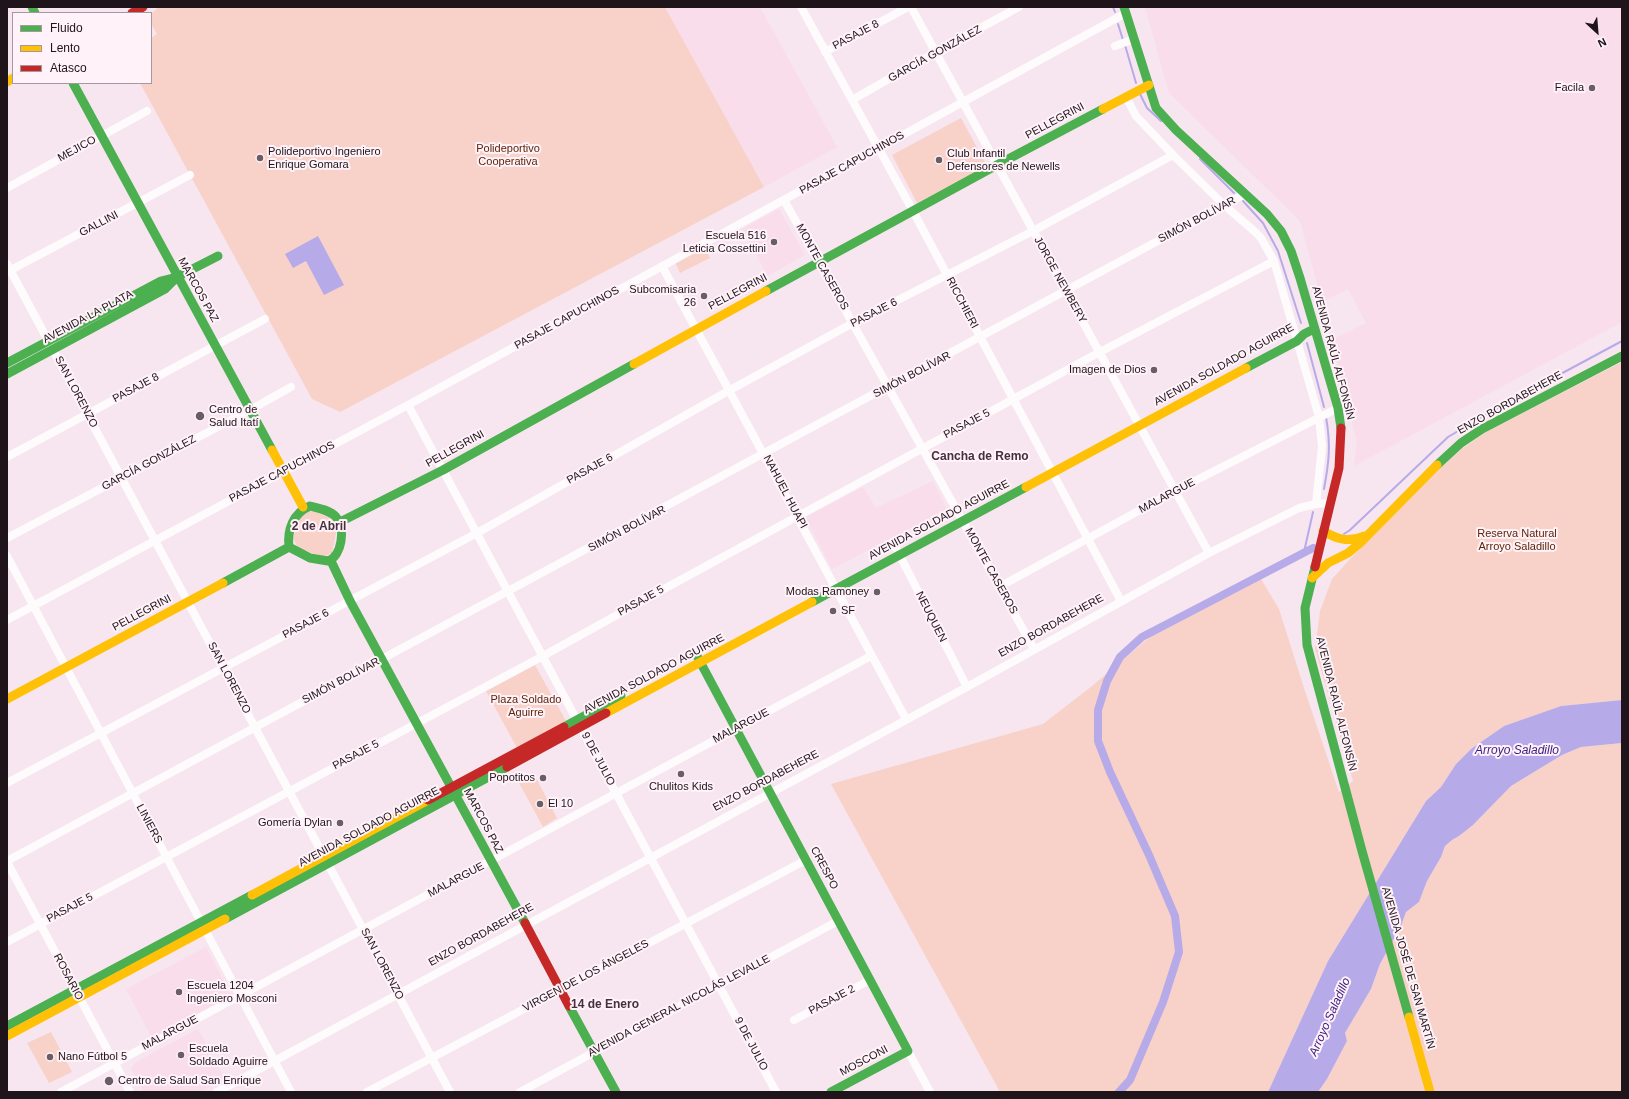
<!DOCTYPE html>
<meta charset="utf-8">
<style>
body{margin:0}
#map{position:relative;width:1629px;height:1099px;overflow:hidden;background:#f7e6ef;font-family:Arial,sans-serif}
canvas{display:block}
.frame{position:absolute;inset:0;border:8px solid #1e1419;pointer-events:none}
.legend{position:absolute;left:12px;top:12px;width:140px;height:72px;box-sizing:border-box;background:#fff2f9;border:1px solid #a5999f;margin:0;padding:5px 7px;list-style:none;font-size:12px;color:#1e1419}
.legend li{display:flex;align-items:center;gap:8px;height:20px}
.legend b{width:20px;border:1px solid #a5999f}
.north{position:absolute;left:1577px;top:12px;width:40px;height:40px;-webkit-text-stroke:3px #fff2f9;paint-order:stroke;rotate:154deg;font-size:11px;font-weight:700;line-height:16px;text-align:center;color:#1e1419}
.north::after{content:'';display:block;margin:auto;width:14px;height:18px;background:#1e1419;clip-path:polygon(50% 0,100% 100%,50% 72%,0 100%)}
</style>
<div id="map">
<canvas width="1629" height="1099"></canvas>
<div class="frame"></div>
<ul class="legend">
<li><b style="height:5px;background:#4caf50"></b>Fluido</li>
<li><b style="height:5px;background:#ffc107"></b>Lento</li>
<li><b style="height:5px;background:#c62828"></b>Atasco</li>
</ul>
<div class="north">N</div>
</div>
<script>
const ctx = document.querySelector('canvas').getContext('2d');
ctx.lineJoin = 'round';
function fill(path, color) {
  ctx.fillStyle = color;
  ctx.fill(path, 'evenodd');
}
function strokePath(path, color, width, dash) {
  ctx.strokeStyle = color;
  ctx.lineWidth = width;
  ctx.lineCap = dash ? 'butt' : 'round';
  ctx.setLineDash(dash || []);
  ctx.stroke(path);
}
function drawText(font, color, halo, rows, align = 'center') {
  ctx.font = font + ' Arial,sans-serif';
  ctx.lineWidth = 4;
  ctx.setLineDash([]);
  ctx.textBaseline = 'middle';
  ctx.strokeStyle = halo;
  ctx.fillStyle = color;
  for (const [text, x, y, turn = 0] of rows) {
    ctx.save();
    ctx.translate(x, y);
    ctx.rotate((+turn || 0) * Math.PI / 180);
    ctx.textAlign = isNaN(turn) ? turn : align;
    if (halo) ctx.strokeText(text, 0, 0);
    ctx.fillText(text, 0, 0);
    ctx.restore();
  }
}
const built = new Path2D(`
 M665 7H760L837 147 764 187Z
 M1145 7H1622V322L1354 466 1357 442 1331 340 1366 323 1348 289 1322 302 1300 221 1169 93Z
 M779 209 805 255 768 276 742 229Z
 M933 481 947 509 832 569 805 517 863 487 876 508Z
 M206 947 232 996 153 1040 126 989Z
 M198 1029 225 1079 200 1092H144L131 1069 136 1062Z`);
const green = new Path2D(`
 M159 7H665L764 187 340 412 312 399 140 83H151V38L157 34 151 24V14Z
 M961 118 987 166 917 203 892 155Z
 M704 247 710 258 680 273 675 262Z
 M1622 362V700L1561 706 1504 726 1471 749 1456 764 1441 787 1426 801 1328 961 1268 1092H999V1090L831 784 1043 724 1092 686 1159 629 1258 574 1279 609 1304 688 1339 792 1353 781 1315 649 1320 611 1332 579 1351 558 1440 468 1462 449 1486 432Z
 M310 511 330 516 337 529 332 553 323 557 298 548 293 538 300 516Z
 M535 665 566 721 517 748 486 691Z
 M1622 743V1092H1318L1327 1079 1347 1041 1345 1033 1371 989 1380 964 1401 926 1406 912 1419 902 1427 881 1441 857 1445 846 1452 840 1459 836 1473 825 1511 786 1562 755 1581 747Z
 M533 772 557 818 543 827 518 781Z
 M51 1032 72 1072 49 1083 27 1043Z`);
const water = new Path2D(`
 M318 236 344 285 324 295 306 261 293 268 285 254Z
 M1622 700V743L1581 747 1562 755 1511 786 1473 825 1459 836 1452 840 1445 846 1441 857 1427 881 1419 902 1406 912 1401 926 1380 964 1371 989 1345 1033 1347 1041 1327 1079 1318 1092H1268L1328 961 1426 801 1441 787 1456 764 1471 749 1504 726 1561 706Z`);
const stream = new Path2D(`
 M1113 7 1115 12
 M1118 24 1123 40
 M1125 45 1136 83
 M1140 94 1147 108 1161 121
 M1200 159 1234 193
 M1243 201 1263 223 1278 251 1301 323
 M1307 343 1324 407
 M1324 489C1329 462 1331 445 1326 417
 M1344 534 1350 530 1448 437 1490 412 1622 341
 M1304 552 1313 512`);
const canal = new Path2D(`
 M1119 1092 1130 1080 1163 1002 1179 952 1175 916 1149 855 1110 772 1098 741V710L1107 681 1120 657 1142 637 1313 548`);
const street = new Path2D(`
 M801 7 913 211 1121 601
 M911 7 1209 553
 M1115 46 1134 39
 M825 52 908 7
 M1126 97 1136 116 1173 155 1224 205 1253 230 1261 238 1274 261 1319 417 1322 446 1316 504
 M852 100 936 52 1019 7
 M7 188 147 111
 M784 200 1034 649
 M7 264 450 1092
 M662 266 906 719
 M7 272 190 175
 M408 405 776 1092
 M7 457 265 319
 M7 538 250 410 291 387
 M896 548 967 687
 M7 556 291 1092
 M999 587 1175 491 1338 408
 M7 620 408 405 1126 13
 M7 783 477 533 730 390 853 323 1033 231 1173 155
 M7 861C420 639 834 419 1245 194
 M7 862 130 1092
 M7 942 543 656 662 590 1100 352 1274 261
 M794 1020 870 980
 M908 1051 930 1092
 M61 1092 871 656
 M217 1092 967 687 1209 553 1299 508 1316 504 1331 503
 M367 1092 806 860
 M520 1092 838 921`);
const fast = new Path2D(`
 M32 7 35 13
 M1124 7 1156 108 1176 130 1267 214 1281 231 1291 251 1300 278 1338 408 1341 428
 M73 83 272 450
 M766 291 997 165 1103 109
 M7 363 161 281 177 277 218 256
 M1246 368 1297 341 1304 334 1314 329
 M7 374 165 289 177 277
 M1437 465 1461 443 1482 429 1622 356
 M310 506C318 508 330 510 336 517 346 528 342 556 328 561L310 558 289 547C287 530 293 513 310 506Z
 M340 522 443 470 634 364
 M331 561 350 601 525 923
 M1315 567 1305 608 1307 645 1362 851 1409 1017
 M223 583 289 547
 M812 602 1026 487
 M697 656 908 1051 831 1092
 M564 727 621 696
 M225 919 507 767
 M569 1006 616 1092
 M7 1026 252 895`);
const slow = new Path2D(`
 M7 82 13 78
 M1103 109 1149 85
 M634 364 766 291
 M272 450 303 507
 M1026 487 1246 368
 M1323 531C1337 539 1348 543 1364 536
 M1312 578 1328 563 1348 553 1360 543 1437 465
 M7 699 223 583
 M606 713 812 602
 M252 895 428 800
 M1409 1017 1430 1092
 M7 1036 225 919`);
const jam = new Path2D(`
 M132 13 143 7
 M1315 567 1339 468 1341 428
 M507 767 606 713
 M428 800 564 727
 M525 923 569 1006`);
const markers = [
 [1592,88,4,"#6a5e64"],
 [260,158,4,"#6a5e64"],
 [939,160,4,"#6a5e64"],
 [774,242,4,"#6a5e64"],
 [704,296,4,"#6a5e64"],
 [1154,370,4,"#6a5e64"],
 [200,416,5,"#6a5e64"],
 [877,592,4,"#6a5e64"],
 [833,611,4,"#6a5e64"],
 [681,774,4,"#6a5e64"],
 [543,778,4,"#6a5e64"],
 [540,804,4,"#6a5e64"],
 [340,823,4,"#6a5e64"],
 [179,992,4,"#6a5e64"],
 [181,1055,4,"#6a5e64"],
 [50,1057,4,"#6a5e64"],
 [109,1081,5,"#6a5e64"]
];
const streetNames = [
 ["PASAJE 8",856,35,-28],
 ["GARCÍA GONZÁLEZ",935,54,-29],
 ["PELLEGRINI",1055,121,-28],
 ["MEJICO",77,149,-29],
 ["PASAJE CAPUCHINOS",852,163,-29],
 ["SIMÓN BOLÍVAR",1197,220,-28],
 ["GALLINI",99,224,-28],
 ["MONTE CASEROS",822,267,61],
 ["JORGE NEWBERY",1060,280,61],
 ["MARCOS PAZ",198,290,61],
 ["PELLEGRINI",738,292,-28],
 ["RICCHIERI",962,303,62],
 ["PASAJE 6",874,313,-27],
 ["AVENIDA LA PLATA",88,317,-28],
 ["PASAJE CAPUCHINOS",567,318,-29],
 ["AVENIDA RAÚL ALFONSÍN",1333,353,75],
 ["AVENIDA SOLDADO AGUIRRE",1224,365,-29],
 ["SIMÓN BOLÍVAR",912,375,-28],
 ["PASAJE 8",136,388,-28],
 ["SAN LORENZO",76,392,62],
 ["ENZO BORDABEHERE",1510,403,-29],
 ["PASAJE 5",967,424,-28],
 ["PELLEGRINI",455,449,-29],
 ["GARCÍA GONZÁLEZ",149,463,-28],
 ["PASAJE 6",590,469,-29],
 ["PASAJE CAPUCHINOS",282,472,-28],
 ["NAHUEL HUAPI",785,492,62],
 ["MALARGUE",1167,496,-28],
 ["AVENIDA SOLDADO AGUIRRE",939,520,-28],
 ["SIMÓN BOLÍVAR",627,529,-28],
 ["MONTE CASEROS",991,571,61],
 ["PASAJE 5",641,601,-29],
 ["PELLEGRINI",142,613,-28],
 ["NEUQUEN",931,617,63],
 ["PASAJE 6",306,624,-28],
 ["ENZO BORDABEHERE",1051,626,-29],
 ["AVENIDA SOLDADO AGUIRRE",654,674,-28],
 ["SAN LORENZO",229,678,62],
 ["SIMÓN BOLÍVAR",341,681,-28],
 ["AVENIDA RAÚL ALFONSÍN",1336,704,76],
 ["MALARGUE",741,726,-28],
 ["PASAJE 5",356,755,-28],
 ["9 DE JULIO",598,759,62],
 ["ENZO BORDABEHERE",766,781,-28],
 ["MARCOS PAZ",483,821,62],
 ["LINIERS",149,824,62],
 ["AVENIDA SOLDADO AGUIRRE",369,827,-28],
 ["CRESPO",824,868,62],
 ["MALARGUE",456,880,-28],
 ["PASAJE 5",70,908,-28],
 ["ENZO BORDABEHERE",481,935,-29],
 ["SAN LORENZO",382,964,62],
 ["AVENIDA JOSÉ DE SAN MARTÍN",1408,968,74],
 ["VIRGEN DE LOS ÁNGELES",586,976,-28],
 ["ROSARIO",68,977,62],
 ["PASAJE 2",832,1000,-28],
 ["AVENIDA GENERAL NICOLÁS LEVALLE",679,1006,-28],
 ["MALARGUE",170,1033,-28],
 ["9 DE JULIO",751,1044,62],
 ["MOSCONI",864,1061,-28]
];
const poiNames = [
 ["Facila",1584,88,"right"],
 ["Polideportivo Ingeniero",268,152],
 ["Enrique Gomara",268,165],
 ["Club Infantil",947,154],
 ["Defensores de Newells",947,167],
 ["Escuela 516",766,236,"right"],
 ["Leticia Cossettini",766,249,"right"],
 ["Subcomisaria",696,290,"right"],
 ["26",696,303,"right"],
 ["Imagen de Dios",1146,370,"right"],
 ["Centro de",209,410],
 ["Salud Itatí",209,423],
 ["Modas Ramoney",869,592,"right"],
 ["SF",841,611],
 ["Popotitos",535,778,"right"],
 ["Chulitos Kids",681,787,"center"],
 ["El 10",548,804],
 ["Gomería Dylan",332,823,"right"],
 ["Escuela 1204",187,986],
 ["Ingeniero Mosconi",187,999],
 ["Escuela",189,1049],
 ["Soldado Aguirre",189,1062],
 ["Nano Fútbol 5",58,1057],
 ["Centro de Salud San Enrique",118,1081]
];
const parkNames = [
 ["Polideportivo",508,149],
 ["Cooperativa",508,162],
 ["Reserva Natural",1517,534],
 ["Arroyo Saladillo",1517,547],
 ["Plaza Soldado",526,700],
 ["Aguirre",526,713]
];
const neighbourhoodNames = [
 ["Cancha de Remo",980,457],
 ["2 de Abril",319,527],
 ["14 de Enero",605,1005]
];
const waterNames = [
 ["Arroyo Saladillo",1517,751],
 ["Arroyo Saladillo",1330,1017,-66]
];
fill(built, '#f9ddeb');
fill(green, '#f8d2c9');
fill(water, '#b7aae9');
strokePath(stream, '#b7aae9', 2);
strokePath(canal, '#b7aae9', 8);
strokePath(street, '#fefbfd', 8);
strokePath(fast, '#4caf50', 9);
strokePath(slow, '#ffc107', 9);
strokePath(jam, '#c62828', 9);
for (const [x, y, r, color] of markers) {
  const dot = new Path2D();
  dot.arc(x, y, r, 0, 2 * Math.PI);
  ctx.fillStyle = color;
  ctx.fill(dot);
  strokePath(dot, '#fff2f9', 1.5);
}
drawText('11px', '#1e1419', '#fff2f9', streetNames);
drawText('11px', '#1e1419', '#fff2f9', poiNames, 'left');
drawText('11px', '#5e2508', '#fff2f9', parkNames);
drawText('bold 12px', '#472f3c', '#fff2f9', neighbourhoodNames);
drawText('italic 12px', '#3a1d80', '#fff2f9', waterNames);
</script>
